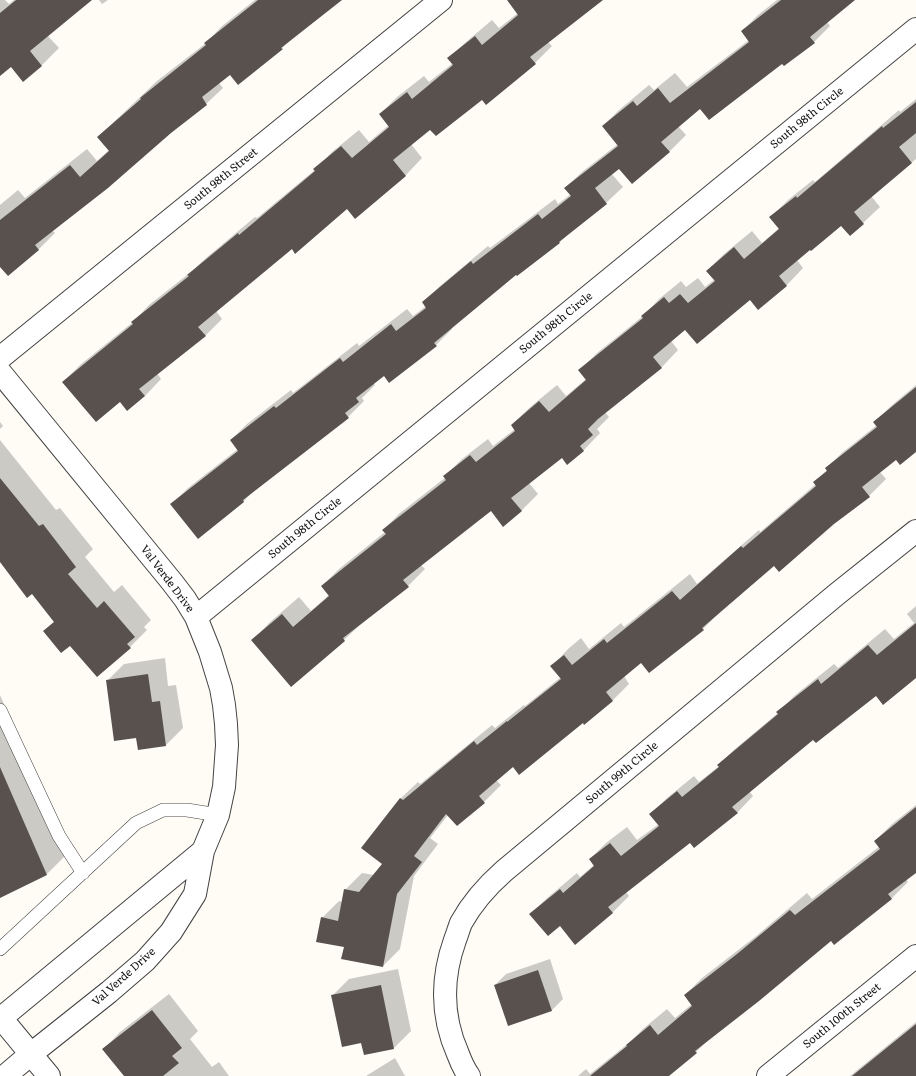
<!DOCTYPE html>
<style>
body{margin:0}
canvas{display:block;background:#fefcf5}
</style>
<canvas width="916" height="1076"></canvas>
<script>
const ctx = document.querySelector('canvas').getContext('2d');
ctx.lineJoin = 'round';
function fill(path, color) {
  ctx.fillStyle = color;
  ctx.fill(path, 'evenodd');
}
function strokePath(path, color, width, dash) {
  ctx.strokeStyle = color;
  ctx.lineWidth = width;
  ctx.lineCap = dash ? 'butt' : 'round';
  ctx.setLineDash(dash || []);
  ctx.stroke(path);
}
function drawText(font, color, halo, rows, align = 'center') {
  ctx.font = font + ' Literata,serif';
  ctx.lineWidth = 4;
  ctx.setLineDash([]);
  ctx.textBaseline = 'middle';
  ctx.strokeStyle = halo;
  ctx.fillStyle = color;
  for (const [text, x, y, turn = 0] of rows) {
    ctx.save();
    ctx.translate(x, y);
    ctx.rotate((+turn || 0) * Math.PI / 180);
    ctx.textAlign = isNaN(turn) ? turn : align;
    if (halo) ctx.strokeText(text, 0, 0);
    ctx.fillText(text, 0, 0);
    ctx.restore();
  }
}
const shadow = new Path2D(`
 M0 0H5L9 4 14 0H90L48 36 59 48 42 65 24 80 11 65 0 75Z
 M99 0H108L102 4Z
 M255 0H341L294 37 282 48 238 83 230 74 219 83 223 88 206 104 170 132 52 230 55 233 39 249 8 275 0 265V205L18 190 25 198 87 149 97 161 109 150 98 137 157 81 206 43 222 26Z
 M519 0H602L548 42 552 46 535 63 486 103 482 98 431 128 411 144 422 158 406 175 355 217 347 208 292 248 216 311 222 319 205 336 157 373 161 379 145 396 120 401 63 382 80 365 133 322 149 305 192 271 206 258 255 217 257 218 316 169 332 152 359 130 369 142 389 125 380 114 397 97 424 76 429 82 453 63 449 58 466 42 492 20 499 28 518 13Z
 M777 0H853L827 22 830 26 814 42 784 65 782 63 700 108 678 126 686 135 670 151 632 182 619 167 611 173 623 187 606 203 571 231 559 243 516 274 451 327 452 329 436 345 389 381 384 375 373 383 375 385 362 398 364 401 348 417 259 485 244 501 198 537 172 504 188 488 238 449 231 440 247 424 291 390 293 393 357 343 359 346 407 309 413 316 426 306 423 302 440 286 488 246 490 248 555 199 558 204 571 194 565 188 582 172 618 144 603 126 619 110 649 85 654 90 675 73 687 87 749 40 742 31 758 15Z
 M916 99V159L871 196 880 207 863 223 842 225 810 249 797 260 803 268 787 285 758 308 750 299 685 329 671 341 678 350 662 367 605 412 609 417 597 429 600 433 584 450 568 463 562 457 529 483 538 494 521 511 491 510 421 565 425 569 408 586 361 624 344 640H253L269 623 299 597 311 611 329 595 322 586 339 569 385 532 383 530 400 513 446 477 445 476 462 459 488 439 493 446 515 429 512 425 529 408 557 385 566 396 586 379 580 370 597 353 643 316 659 299 681 281 686 287 698 278 705 287 715 279 707 271 724 254 752 231 762 243 779 228 771 217 788 200 813 180 815 182 899 110 900 112Z
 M916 385V451L896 459 880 472 886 479 869 496 774 565 720 612 703 629 642 662 624 676 629 684 612 701 583 722 513 766 496 780 501 785 484 802 448 815 430 838 438 844 414 876 400 949 383 966 345 947 322 918 339 901 342 902 345 890 362 873 374 875 383 864 363 847 401 798 418 782 420 784 492 725 495 728 524 705 525 706 561 677 552 666 568 649 581 638 589 649 621 623 624 627 690 574 697 584 759 530 760 532 816 484 814 482 827 470 826 468 843 452 877 425 875 422 892 405Z
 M0 422 3 426 0 429Z
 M0 440 56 510 60 508 93 549 85 557 114 592 122 585 151 620 144 627 147 630 130 647 70 644 44 631 55 621 0 552Z
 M916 606V677L876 694 814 738 749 791 753 796 737 813 690 842 626 892 629 896 613 912 576 943 560 925 531 914 547 898 577 873 580 877 594 865 590 859 606 843 627 827 637 840 659 824 651 814 667 798 694 776 699 782 719 766 718 765 735 749 778 713 794 696 834 664 838 668 885 629 894 639 914 623 907 614Z
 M165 658 168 686 176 685 183 728 166 745 107 681 124 664Z
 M0 695 69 852 47 874 0 891Z
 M916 805V871L906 879 908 882 892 898 834 944 831 939 711 1037 696 1052 667 1076H578L586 1069 590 1074 630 1042 644 1028 667 1009 675 1018 692 1004 685 995 702 978 755 937 807 893 812 899 880 846 875 841 892 824Z
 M550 959 563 999 552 1010 509 1025 495 985 506 974Z
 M398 969 411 1031 394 1048 362 1042 332 996 349 979Z
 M169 994 198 1031 190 1039 212 1067 219 1062 229 1076H125L104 1049 120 1032Z
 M916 1022V1076H850Z
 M395 1058 405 1076H366Z`);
const building = new Path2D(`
 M16 0H92L30 51 42 66 23 82 11 67 0 76V13Z
 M258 0H342L281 48 283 49 238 85 230 75 202 97 207 105 171 133 108 188 35 245 39 250 8 276 0 267V220L70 165 80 177 109 151 97 137 141 99 140 98 206 45 204 43Z
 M507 0H603L530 57 536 64 486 105 482 100 436 136 430 130 393 160 406 176 355 219 347 209 295 254 292 249 198 327 206 336 139 389 145 396 127 411 120 402 96 422 62 382 133 324 131 322 189 276 187 275 238 233 239 235 315 171 313 169 341 146 352 158 389 127 379 114 407 92 412 99 453 65 447 58 475 36 482 45 518 15Z
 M781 0H855L810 37 815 43 784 66 782 64 709 120 700 109 661 142 670 152 632 184 619 169 595 188 607 204 559 242 560 243 517 276 516 275 434 343 437 346 389 383 384 376 356 398 359 402 345 413 349 418 243 500 244 502 198 539 170 504 238 451 230 440 274 406 276 408 340 358 343 362 391 324 396 331 426 308 422 302 471 261 473 264 538 214 542 219 571 196 564 188 618 146 602 126 633 101 637 106 658 88 670 103 749 42 741 31Z
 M916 102V133L899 147 912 163 854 212 864 224 850 236 841 226 811 251 810 250 779 276 787 286 758 310 750 300 697 344 685 330 653 357 662 368 598 419 588 429 593 435 580 446 584 451 567 465 562 458 511 498 522 511 503 527 491 511 403 580 409 587 343 638 345 641 291 687 251 640 282 614 293 627 329 596 321 586 386 534 382 530 446 480 443 476 470 455 476 462 515 431 511 425 539 401 549 412 586 380 578 370 643 318 641 316 664 297 669 303 680 294 688 303 715 281 706 271 734 247 744 259 779 229 769 217 796 196 797 198 882 126 883 128Z
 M916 387V452L900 465 896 460 862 487 870 497 834 524 779 572 774 566 702 628 704 630 649 673 641 663 606 692 613 701 584 725 583 723 519 775 513 767 479 796 485 803 457 826 446 814 414 856 422 862 397 894 383 967 341 959 344 947 316 942 321 917 338 921 344 889 359 892 382 864 361 848 400 798 403 800 474 741 477 745 507 721V722L561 679 550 666 564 655 572 665 604 639 607 643 672 591 680 600 741 546 743 548 816 486 813 482 827 471 825 468 877 427 873 422Z
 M0 478 39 526 43 524 76 567 68 574 97 608 104 601 135 637 127 644 131 648 97 677 70 646 61 653 43 631 54 622 32 594 27 598 0 562Z
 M916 623V678L883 705 876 696 816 743 813 740 732 807 738 813 694 848 690 843 608 907 613 913 575 945 560 926 548 936 529 914 560 889 563 893 594 866 589 859 610 843 621 856 659 826 649 814 677 791 682 797 719 767 717 765 778 714 776 712 818 679 821 684 868 645 877 655Z
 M148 674 152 702 160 701 166 746 138 750 136 738 114 741 106 680Z
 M0 767 47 875 0 898Z
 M916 807V873L888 894 892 899 834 945 831 941 759 1001 695 1051 697 1053 669 1076H590L627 1046 626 1045 650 1025 658 1035 692 1006 684 995 737 954 790 910 795 915 880 849 874 841Z
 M538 970 552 1011 508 1026 494 985Z
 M381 985 394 1049 364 1055 361 1043 342 1047 331 995Z
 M152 1010 182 1048 172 1056 179 1063 163 1076H124L102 1049Z
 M916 1024V1076H852Z`);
const lane = new Path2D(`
 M0 710 59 836 83 873
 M0 949 136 823 163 810H187L218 815`);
const street = new Path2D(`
 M0 358 441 0
 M0 372 172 582 185 599 196 617 210 652 221 688 224 705 226 724 227 745 224 787 218 815 203 851 195 894 171 932 145 961 109 992 31 1054 5 1076
 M196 617 916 29
 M1 1018 49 1076
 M0 1019 203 851
 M469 1076C464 1069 461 1062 458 1054 441 1016 441 979 455 940 457 935 459 928 461 923 472 903 487 886 504 871L837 594 916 531
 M768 1076 916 956`);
const streetNames = [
 ["South 98th Circle",807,118,-39],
 ["South 98th Street",221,179,-39],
 ["South 98th Circle",556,323,-39],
 ["South 98th Circle",305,528,-39],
 ["Val Verde Drive",167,579,53],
 ["South 99th Circle",622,773,-40],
 ["Val Verde Drive",124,977,-42],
 ["South 100th Street",842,1016,-39]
];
fill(shadow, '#0003');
fill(building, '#58514d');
strokePath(lane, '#434343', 14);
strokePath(street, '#434343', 24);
strokePath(lane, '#fff', 13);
strokePath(street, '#fff', 22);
drawText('11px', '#101010', '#fff', streetNames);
</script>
